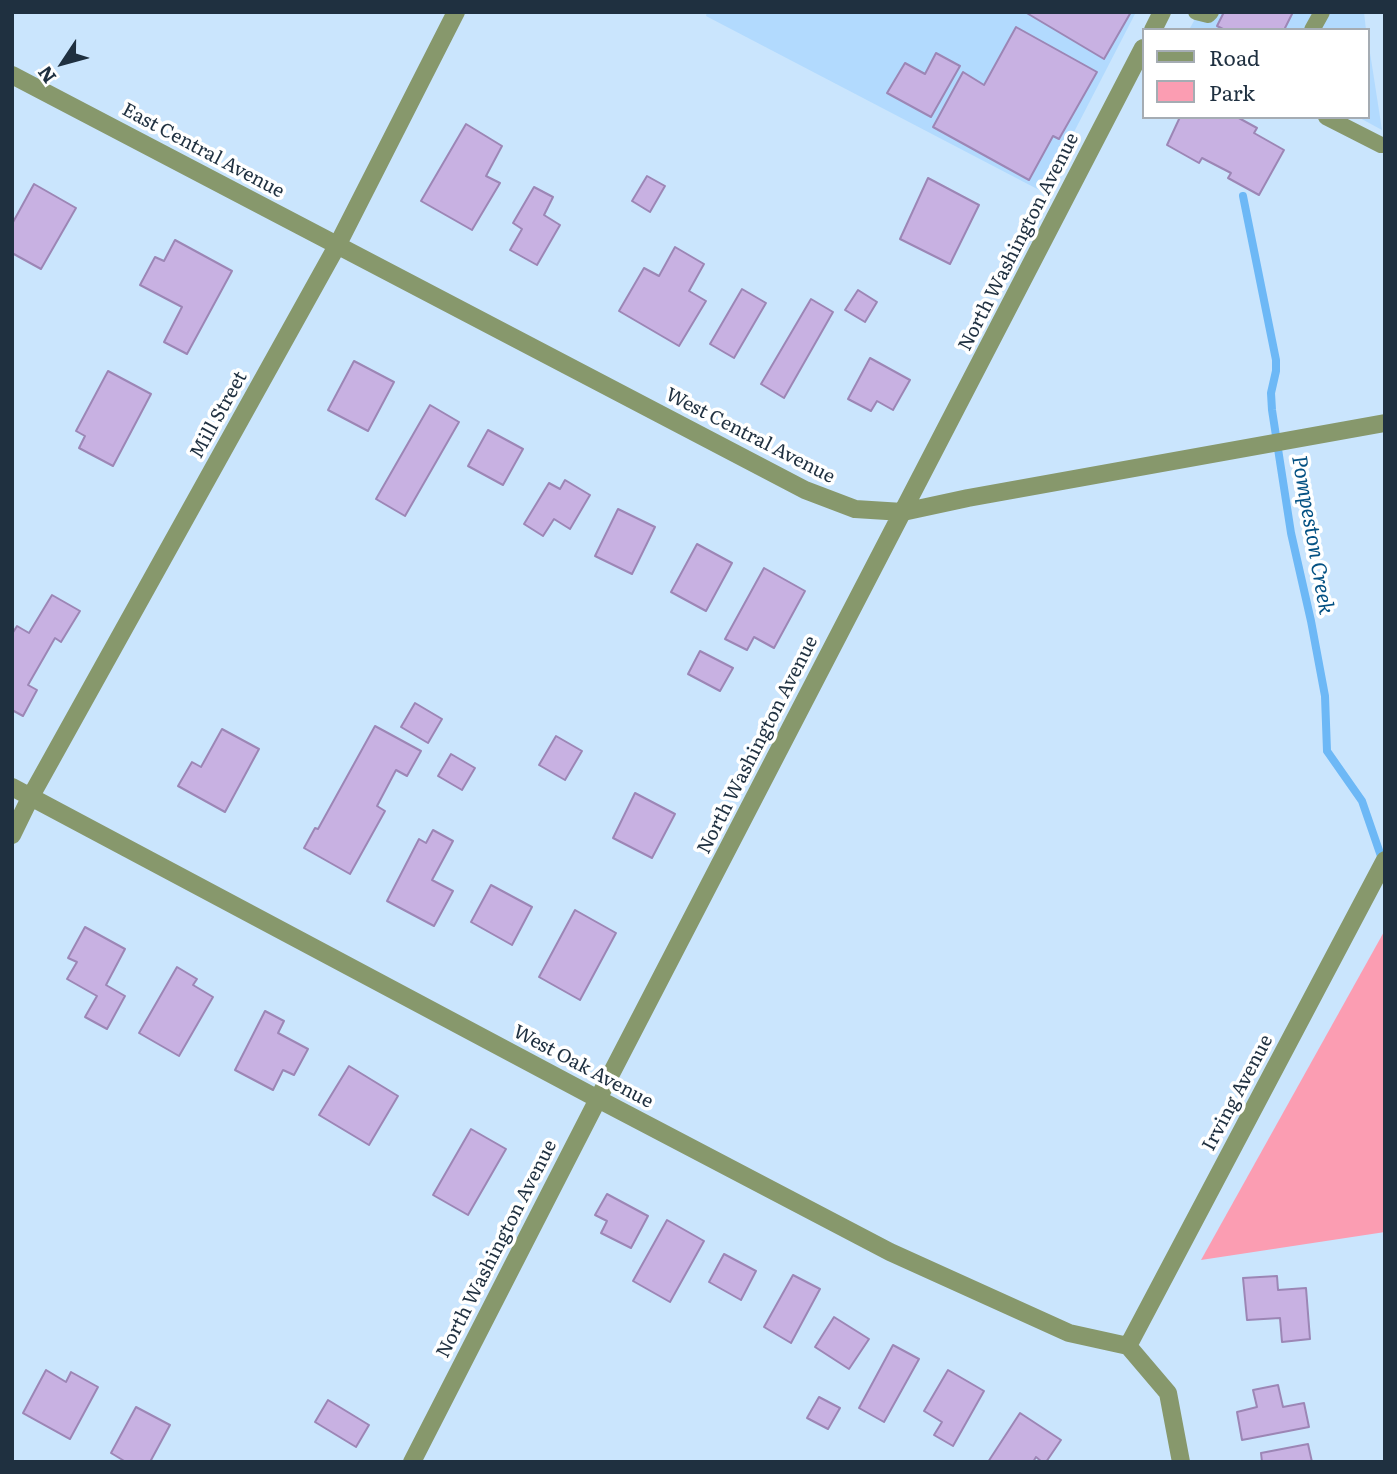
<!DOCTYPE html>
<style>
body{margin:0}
#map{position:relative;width:1397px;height:1474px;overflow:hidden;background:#cae5fd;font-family:Literata,serif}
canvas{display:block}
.frame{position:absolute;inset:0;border:14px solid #1f3040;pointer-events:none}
.legend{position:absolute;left:1142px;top:28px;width:228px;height:91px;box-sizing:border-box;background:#fff;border:2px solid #a5acb3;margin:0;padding:9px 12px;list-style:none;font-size:21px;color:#1f3040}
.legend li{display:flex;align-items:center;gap:14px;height:35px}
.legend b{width:35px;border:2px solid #a5acb3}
.north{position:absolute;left:28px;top:28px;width:70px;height:70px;-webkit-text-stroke:5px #fff;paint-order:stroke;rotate:234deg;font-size:19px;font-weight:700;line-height:28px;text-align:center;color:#1f3040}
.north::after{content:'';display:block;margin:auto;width:24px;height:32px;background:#1f3040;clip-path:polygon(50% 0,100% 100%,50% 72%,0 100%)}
</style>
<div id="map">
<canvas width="1397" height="1474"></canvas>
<div class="frame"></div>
<ul class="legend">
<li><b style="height:9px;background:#87986c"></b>Road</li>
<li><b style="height:19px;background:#fb9db2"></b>Park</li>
</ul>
<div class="north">N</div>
</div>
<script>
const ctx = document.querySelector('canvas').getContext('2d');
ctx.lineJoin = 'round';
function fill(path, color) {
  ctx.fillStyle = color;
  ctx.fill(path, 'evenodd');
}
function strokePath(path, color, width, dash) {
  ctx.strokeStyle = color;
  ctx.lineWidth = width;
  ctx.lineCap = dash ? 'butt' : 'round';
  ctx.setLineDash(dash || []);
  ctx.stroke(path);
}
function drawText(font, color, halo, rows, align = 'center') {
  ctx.font = font + ' Literata,serif';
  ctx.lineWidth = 7;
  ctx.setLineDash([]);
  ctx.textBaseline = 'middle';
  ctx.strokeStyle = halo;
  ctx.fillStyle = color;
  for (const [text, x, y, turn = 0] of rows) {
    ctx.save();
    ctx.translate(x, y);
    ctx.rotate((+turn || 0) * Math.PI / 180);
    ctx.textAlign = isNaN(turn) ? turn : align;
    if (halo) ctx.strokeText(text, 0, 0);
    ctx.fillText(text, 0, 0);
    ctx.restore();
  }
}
const built = new Path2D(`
 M707 12H1136L1043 192 706 16Z
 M1199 12H1364L1366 30H1193L1190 28Z
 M1367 36 1371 59 1382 130 1358 117H1367Z`);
const green = new Path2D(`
 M1385 930V1232L1201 1260Z`);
const stream = new Path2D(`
 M1243 196 1276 360V371L1271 393 1272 410 1291 533 1311 621 1325 696 1327 751 1362 801 1383 862`);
const building = new Path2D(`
 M1025 12H1131L1104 59Z
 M1224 12H1293L1284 30H1225L1217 26Z
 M1016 27 1097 72 1059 139 1053 136 1029 180 933 127 963 72 984 85Z
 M936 53 960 66 931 117 887 93 905 63 925 74Z
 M1180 117H1237L1257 128 1254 133 1284 150 1259 195 1228 178 1231 173 1202 158 1199 163 1167 145Z
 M466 124 502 146 486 176 500 183 472 230 421 201Z
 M647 176 665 186 650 212 632 201Z
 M928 178 979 205 950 264 900 239Z
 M34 184 76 208 41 269 12 253V224Z
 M534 187 553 197 544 215 560 225 537 265 510 250 522 229 513 223Z
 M175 240 232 271 187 354 164 342 182 307 140 285 155 257 164 261Z
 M675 247 704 264 689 291 706 301 679 346 619 311 644 268 659 276Z
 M742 289 766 303 734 358 710 344Z
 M858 290 877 302 865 322 845 310Z
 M811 299 833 312 784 398 761 384Z
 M870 358 910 380 893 410 877 401 871 411 848 399Z
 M354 361 394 382 368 431 328 410Z
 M108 371 151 394 113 466 79 448 85 436 76 431Z
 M430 405 459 422 405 516 376 499Z
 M488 430 523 449 503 485 468 466Z
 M565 480 590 495 570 529 554 519 543 536 524 524 549 483 560 489Z
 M618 509 655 527 632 574 595 556Z
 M697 544 732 563 706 611 671 592Z
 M764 568 805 591 774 648 754 637 747 650 725 639Z
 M52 595 80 611 61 642 55 638 28 685 37 690 23 716 12 710V634L17 626 29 633Z
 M700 651 733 668 720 691 688 674Z
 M415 703 442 719 428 743 401 727Z
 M375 726 421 751 407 776 396 770 377 806 385 811 350 874 304 848 315 828 318 829Z
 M222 729 259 749 225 812 178 786 192 762 201 767Z
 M556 736 582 751 565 780 539 765Z
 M451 754 475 768 462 790 438 776Z
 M635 793 675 814 652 858 613 838Z
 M433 830 453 841 432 880 453 891 434 926 387 901 419 839 426 843Z
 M491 885 532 907 512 945 471 922Z
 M575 910 616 933 580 1000 539 977Z
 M85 927 125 949 106 985 125 996 107 1029 85 1017 97 996 67 979 77 962 68 958Z
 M177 967 197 979 193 985 213 997 179 1056 139 1033Z
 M265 1011 284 1021 278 1033 308 1049 294 1075 283 1070 273 1090 235 1070Z
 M349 1066 398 1096 369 1145 319 1115Z
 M471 1129 506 1149 468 1215 433 1195Z
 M607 1194 648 1216 631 1248 601 1233 607 1221 595 1215Z
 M667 1220 704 1241 670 1302 633 1281Z
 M724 1254 756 1271 741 1300 709 1282Z
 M793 1275 820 1289 791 1343 764 1327Z
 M1277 1276 1278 1290 1306 1288 1310 1339 1282 1342 1280 1318 1247 1320 1243 1278Z
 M834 1317 869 1339 849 1369 815 1347Z
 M893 1345 919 1359 884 1422 859 1408Z
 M46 1370 66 1382 71 1372 98 1387 70 1439 23 1413Z
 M948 1370 984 1391 953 1446 934 1435 942 1422 924 1411Z
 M1278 1385 1283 1407 1304 1403 1309 1427 1242 1440 1237 1412 1257 1407 1253 1390Z
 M819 1397 840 1408 828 1429 807 1418Z
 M328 1400 369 1425 356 1447 315 1422Z
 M136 1407 170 1425 150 1462H126L111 1453Z
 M1020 1413 1061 1440 1046 1462H1042L1036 1457 1033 1462H988Z
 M1308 1444 1312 1462H1262L1261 1453Z`);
const service = new Path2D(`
 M1196 12 1208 15 1211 12
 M1312 30 1322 12
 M1326 117 1381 145H1385`);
const minor = new Path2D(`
 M1153 30 1162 12
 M12 75 805 490 855 509 903 512 968 498 1385 423
 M12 787 598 1099 890 1252 1069 1333 1128 1346
 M12 835 31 796 338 244 456 12
 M1128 1346 1385 860
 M1128 1346 1168 1393 1181 1462
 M412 1462 598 1099 1143 48`);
const streetNames = [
 ["East Central Avenue",203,151,28],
 ["North Washington Avenue",1019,242,-63],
 ["Mill Street",219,415,-61],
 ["West Central Avenue",750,436,27],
 ["North Washington Avenue",758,745,-63],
 ["West Oak Avenue",583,1067,28],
 ["Irving Avenue",1238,1093,-62],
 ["North Washington Avenue",497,1249,-63]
];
const waterNames = [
 ["Pompeston Creek",1312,535,80]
];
fill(built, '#b2dafe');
fill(green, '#fb9db2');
strokePath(stream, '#6db8f6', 8);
fill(building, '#c8b1e2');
strokePath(building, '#9c86b5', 2);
strokePath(service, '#87986c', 16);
strokePath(minor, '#87986c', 18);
drawText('19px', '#1f3040', '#fff', streetNames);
drawText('italic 21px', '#045183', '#fff', waterNames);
</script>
